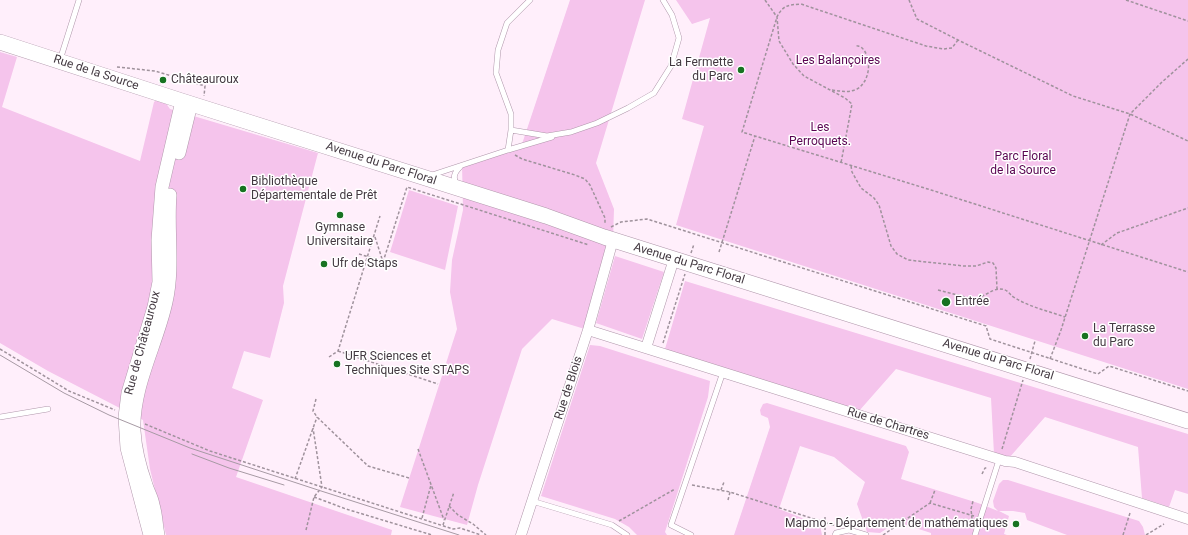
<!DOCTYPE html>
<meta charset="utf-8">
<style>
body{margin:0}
canvas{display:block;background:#ffeffb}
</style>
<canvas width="1188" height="535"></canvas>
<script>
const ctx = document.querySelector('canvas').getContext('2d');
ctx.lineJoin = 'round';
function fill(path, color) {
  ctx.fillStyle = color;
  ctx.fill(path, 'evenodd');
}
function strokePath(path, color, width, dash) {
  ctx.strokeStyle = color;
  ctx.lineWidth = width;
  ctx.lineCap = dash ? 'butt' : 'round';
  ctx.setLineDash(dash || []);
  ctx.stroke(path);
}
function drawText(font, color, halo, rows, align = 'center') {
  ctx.font = font + ' Roboto,sans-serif';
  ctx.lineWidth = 3;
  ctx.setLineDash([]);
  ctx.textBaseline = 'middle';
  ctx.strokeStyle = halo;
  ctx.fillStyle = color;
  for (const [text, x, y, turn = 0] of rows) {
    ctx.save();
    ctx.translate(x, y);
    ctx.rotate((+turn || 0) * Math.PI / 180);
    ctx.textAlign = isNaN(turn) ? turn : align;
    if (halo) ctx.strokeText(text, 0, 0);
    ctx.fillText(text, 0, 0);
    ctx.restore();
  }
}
const green = new Path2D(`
 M570 0H645L596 163 614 209 613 240 588 330 552 319 522 349 478 485 467 525 400 507 457 329 450 292 452 260 463 210 462 164 522 144Z
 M676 0H1188V389L676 225 704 126 682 119 710 18 692 24Z
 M0 52 17 57 2 107 140 161 154 102 158 99 165 102 170 109 318 153 283 286 284 303 270 358 244 351 232 388 263 400 236 477 392 530 391 535H166L150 469 143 420 48 371 0 343Z
 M409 190 458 206 445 270 390 252Z
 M615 256 664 272 642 339 596 323Z
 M685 281 1188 434V494L1175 490 1169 507 1142 498 1138 447 1045 417 1009 458 994 454 991 398 896 369 859 411 665 349Z
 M590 345 600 346 710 381 708 397 665 532 667 535H637L629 527 615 519 541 496Z
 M767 403 906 446 909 452 901 479 978 503 998 511 994 507 993 501 999 484 1003 480H1008L1139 521 1143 527 1145 535H1067L1027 520 1025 513 1013 511H999L1009 516 1004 534 1007 535H931V533L897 522 880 533 867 532 857 504 865 482 834 457 800 446 779 509 820 525 822 535H734L770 427 768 418 761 415 760 410 763 404Z`);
const path = new Path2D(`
 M765 0 777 17 779 41 793 64 804 76 845 98 852 104 841 163
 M909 0 917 19 958 40 1073 96 1130 114 1188 141
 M1126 0 1188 21
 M958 40 952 48 943 49 926 46 801 4C788 5 783 5 777 17L742 132 931 190 1188 272
 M117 67 155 71 205 86 204 96
 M832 90C841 91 849 93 857 89 870 82 873 57 861 47 859 46 857 46 855 45
 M515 155 522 159 575 175 585 179 590 185 605 218V224
 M851 166 852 172 861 188 874 198 879 205 891 246 897 254 908 260 964 266H976L988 262 993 263 996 268 997 289
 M611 227 621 222 647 219 986 326 990 339 1098 374 1109 366 1188 391
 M375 237 383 262
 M1101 245 1117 233 1188 208
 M719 252 755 136
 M691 253 694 244
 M383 262 407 187 589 245
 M938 290 973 299C983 298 990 290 999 289 1009 289 1008 294 1015 298 1030 307 1048 311 1065 317
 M663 343 685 274
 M0 349 69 391 115 410
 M338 351 438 384
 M329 357 338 351 380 216
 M1030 359 1035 341
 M1050 359 1061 330 1130 114 1162 82 1188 59
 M316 399 313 411 317 417 368 466 409 478
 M145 424 210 451 453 529 460 528 481 535
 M418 449 444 520
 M1002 449 1023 380
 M982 474 985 468H988
 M295 479 317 417
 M692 485 730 492 836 526
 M721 490 724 482
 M314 497 346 509 432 535
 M728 500 730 492
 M930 503 935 490
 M449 506 458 515 473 524 486 535
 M422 518 431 485
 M972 519 971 509 973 501
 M619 521 675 489
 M443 525 454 492
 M306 530 314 497 322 487 313 428
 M825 535V515
 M883 535 930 503 974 516
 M1123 535 1130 513
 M1146 535 1164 524`);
const service = new Path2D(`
 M60 60 79 0
 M511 130 547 136 571 132 597 123 628 108 654 93 671 66 679 38 672 15 663 0
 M508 150 511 130V114L496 73 498 50 507 23 530 0
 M432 175 508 150 552 137
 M456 184C453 177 454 173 460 167
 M0 417 48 409
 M532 501 612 525 627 535
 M691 535 671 525 723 372
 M835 535 836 533 849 530 866 535
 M975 535 998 463`);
const minor = new Path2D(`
 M588 330 1005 461 1015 462 1188 519
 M646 348 674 259
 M521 535 588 330 613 240`);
const tertiary = new Path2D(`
 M179 153 191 104
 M150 535 127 448 125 417 128 393 154 307 159 282 158 240 162 187 182 101
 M158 535C156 525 156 514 153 505 152 498 148 492 146 485 140 468 135 449 134 431 132 387 157 344 166 302 174 267 167 231 170 195`);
const secondary = new Path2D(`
 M0 42 182 101 546 216 604 237 1188 421`);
const tram = new Path2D(`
 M0 355 64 393 109 415 190 448 318 490 459 535
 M192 454 229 468 284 485`);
const pathBridge = new Path2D(`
 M359 254 379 260`);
const markers = [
 [741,70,4,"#177321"],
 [163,80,4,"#177321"],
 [243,189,4,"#177321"],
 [340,215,4,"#177321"],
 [324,264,4,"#177321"],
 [946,302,5,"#177321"],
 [1085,336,4,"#177321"],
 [337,364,4,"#177321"],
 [1016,524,4,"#177321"]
];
const parkNames = [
 ["Les Balançoires",838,61],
 ["Les",820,128],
 ["Perroquets.",820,142],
 ["Parc Floral",1023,157],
 ["de la Source",1023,171]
];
const poiNames = [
 ["La Fermette",733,63,"right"],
 ["du Parc",733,77,"right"],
 ["Châteauroux",171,80],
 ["Bibliothèque",251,182],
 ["Départementale de Prêt",251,196],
 ["Gymnase",340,228,"center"],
 ["Universitaire",340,242,"center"],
 ["Ufr de Staps",332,264],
 ["Entrée",955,302],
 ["La Terrasse",1093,329],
 ["du Parc",1093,343],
 ["UFR Sciences et",345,357],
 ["Techniques Site STAPS",345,371],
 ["Mapmo - Département de mathématiques",1008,524,"right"]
];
const streetNames = [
 ["Rue de la Source",96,73,18],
 ["Avenue du Parc Floral",381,164,18],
 ["Avenue du Parc Floral",689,264,17],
 ["Rue de Châteauroux",143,343,-75],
 ["Avenue du Parc Floral",998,360,17],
 ["Rue de Blois",569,388,-72],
 ["Rue de Chartres",888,424,17]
];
fill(green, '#f5c4ec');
strokePath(service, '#b097ab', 6);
strokePath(minor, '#b097ab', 11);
strokePath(tertiary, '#b097ab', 14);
strokePath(secondary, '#b097ab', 16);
strokePath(path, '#9f929c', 1.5, [3, 2]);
strokePath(service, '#fff', 5);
strokePath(minor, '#fff', 10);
strokePath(tertiary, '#fff', 13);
strokePath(secondary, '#fff', 15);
strokePath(tram, '#a79aa4', 1);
strokePath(pathBridge, '#9f929c', 1.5, [3, 2]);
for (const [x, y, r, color] of markers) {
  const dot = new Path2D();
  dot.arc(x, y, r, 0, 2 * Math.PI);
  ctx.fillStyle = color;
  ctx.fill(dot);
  strokePath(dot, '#fff', 1.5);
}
drawText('12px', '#5a0452', '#fff', parkNames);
drawText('12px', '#433941', '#fff', poiNames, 'left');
drawText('12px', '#433941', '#fff', streetNames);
</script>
